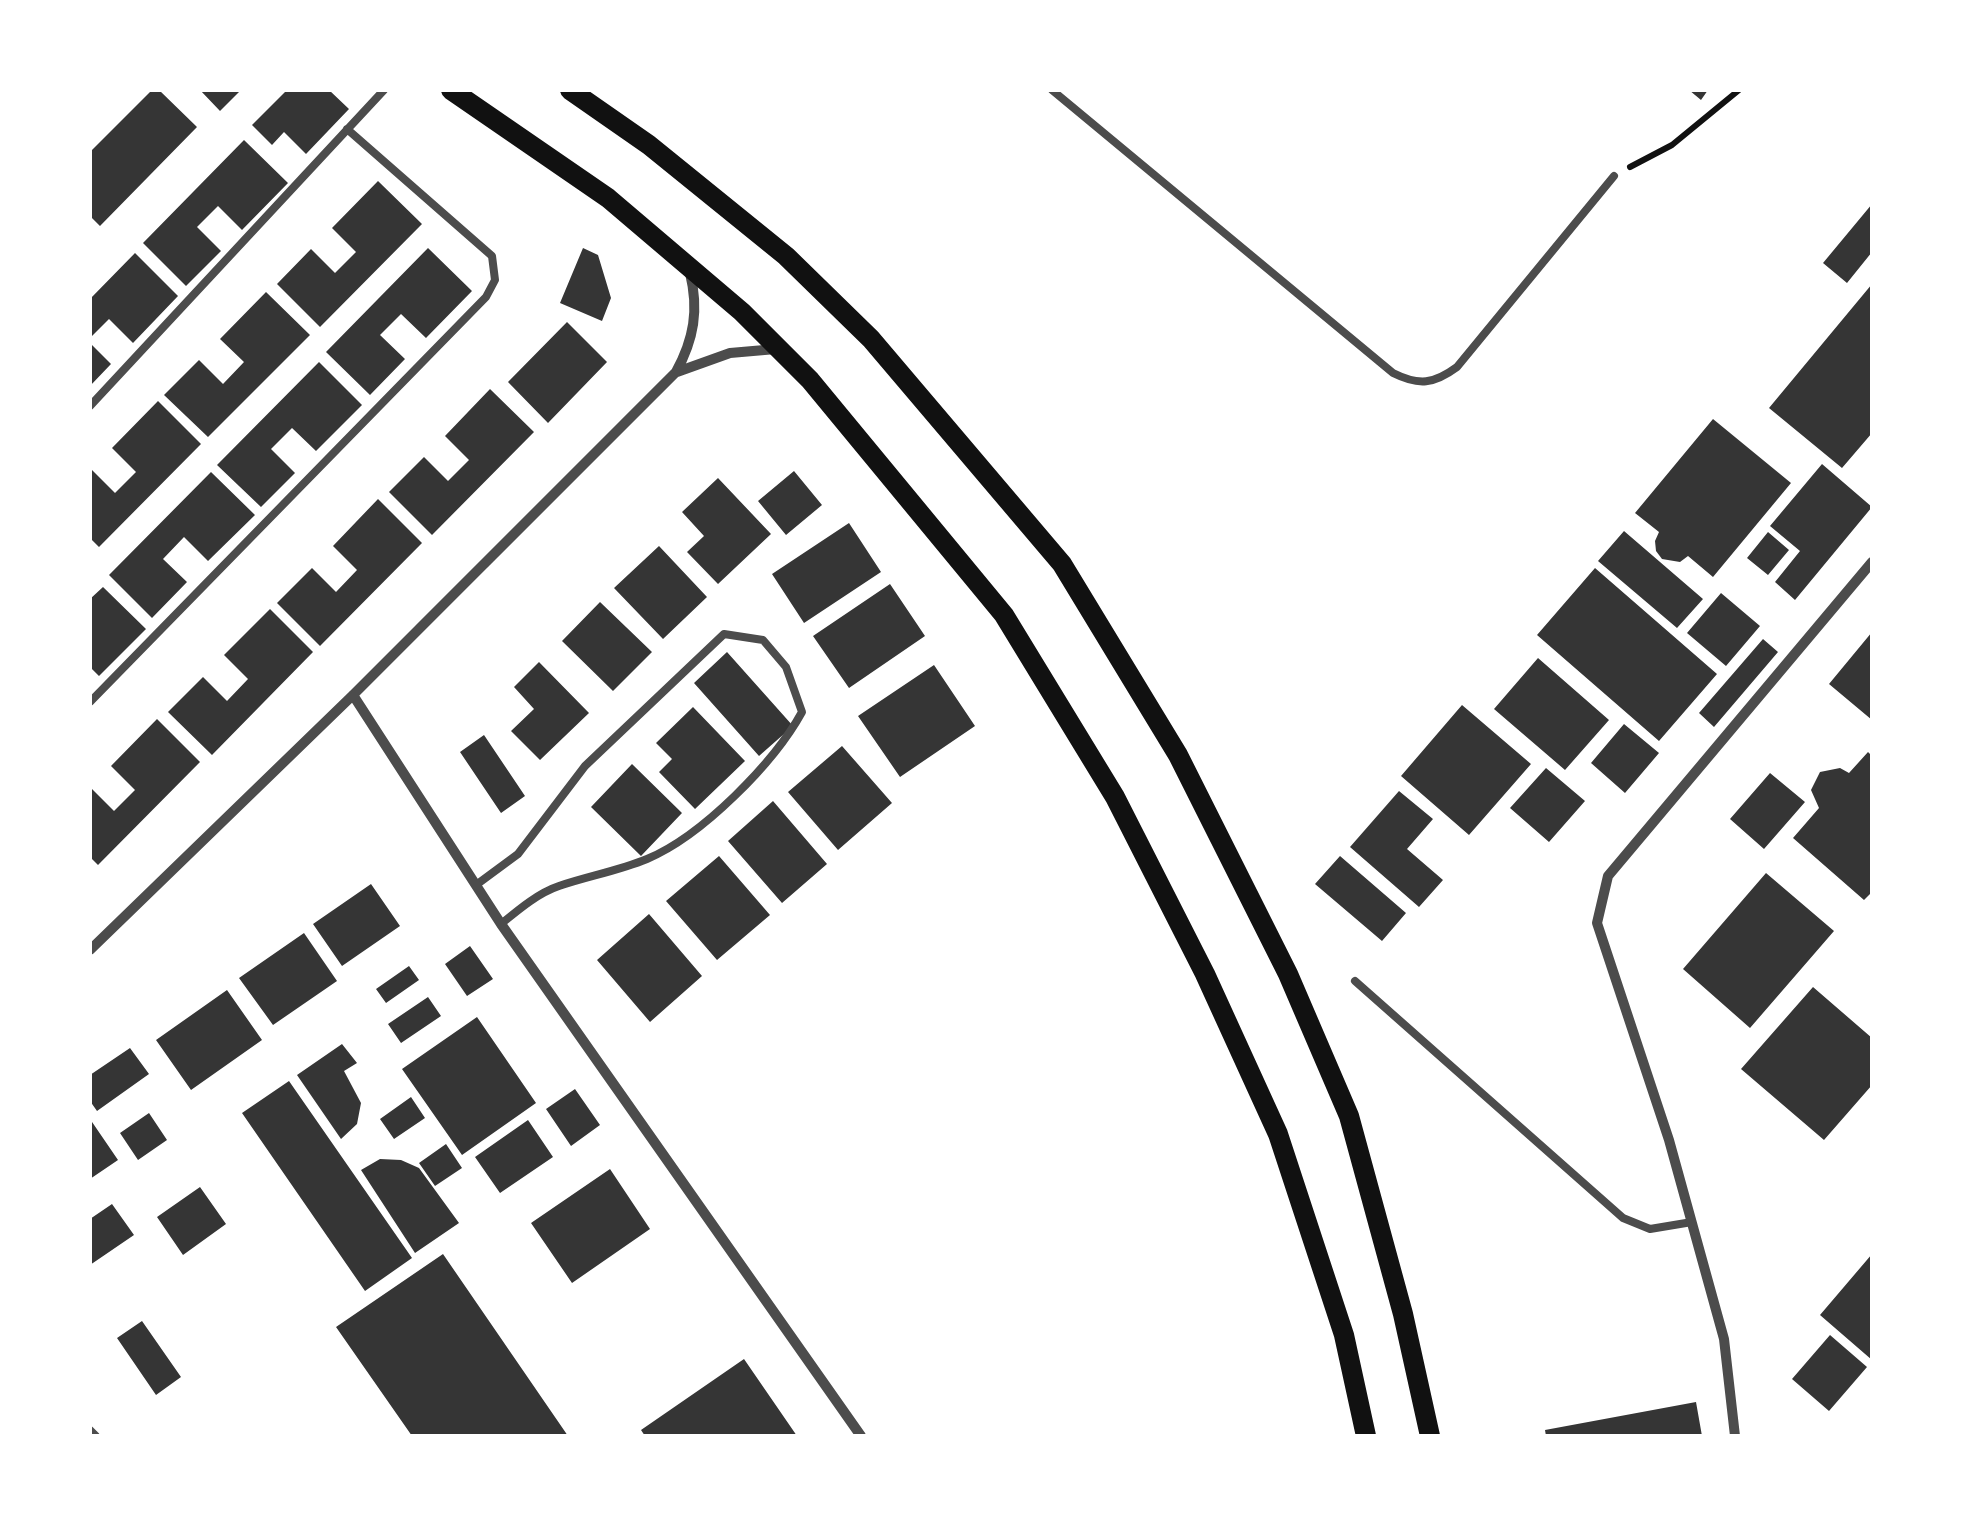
<!DOCTYPE html>
<style>
body{margin:0}
#map{position:relative;width:1962px;height:1526px;overflow:hidden;background:#fff;font-family:Karla,sans-serif}
canvas{display:block}
.frame{position:absolute;inset:0;border:92px solid #fff;pointer-events:none}
</style>
<div id="map">
<canvas width="1962" height="1526"></canvas>
<div class="frame"></div>
</div>
<script>
const ctx = document.querySelector('canvas').getContext('2d');
ctx.lineJoin = 'round';
function fill(path, color) {
  ctx.fillStyle = color;
  ctx.fill(path, 'evenodd');
}
function strokePath(path, color, width, dash) {
  ctx.strokeStyle = color;
  ctx.lineWidth = width;
  ctx.lineCap = dash ? 'butt' : 'round';
  ctx.setLineDash(dash || []);
  ctx.stroke(path);
}
const building = new Path2D(`
 M152 90H159L197 127 100 226 90 216V152Z
 M200 90H241L220 111Z
 M287 90H329L349 109 306 154 284 132 272 145 252 125Z
 M1689 90H1708L1701 100Z
 M244 140 288 183 242 230 218 206 197 227 221 251 186 286 143 243Z
 M378 181 422 224 320 327 277 284 311 249 335 273 356 252 332 228Z
 M1872 204V252L1847 283 1823 263Z
 M428 248 472 291 426 338 401 314 380 335 405 359 370 395 326 352Z
 M583 248 598 255 611 298 602 321 560 303Z
 M135 253 178 296 133 343 109 319 90 338V299Z
 M1872 284V433L1842 468 1769 408Z
 M266 292 310 335 208 437 164 395 199 360 223 384 244 362 220 339Z
 M567 322 607 362 548 423 508 382Z
 M90 343 111 364 90 386Z
 M319 362 362 405 316 451 292 428 271 449 295 473 261 507 217 465Z
 M490 389 534 432 432 535 389 492 424 457 448 481 469 460 445 436Z
 M158 401 201 444 99 547 90 538V468L115 493 136 472 112 448Z
 M1713 419 1791 483 1713 577 1688 556 1680 562 1662 559 1656 551 1655 541 1659 532 1635 513Z
 M1822 464 1872 507 1795 600 1775 582 1800 551 1770 526Z
 M794 471 822 505 786 535 758 501Z
 M211 472 255 515 208 561 184 537 163 559 187 582 152 618 109 575Z
 M718 478 771 534 718 584 687 552 704 536 682 512Z
 M378 499 422 543 320 646 277 603 312 568 336 592 357 570 333 546Z
 M849 523 881 572 804 623 772 574Z
 M1624 531 1703 599 1677 628 1598 561Z
 M1768 532 1789 550 1768 575 1747 558Z
 M659 546 707 597 663 639 614 588Z
 M1595 568 1717 674 1659 741 1537 635Z
 M890 584 925 636 849 688 813 636Z
 M103 587 146 629 99 676 90 667V599Z
 M1721 593 1760 626 1726 666 1687 633Z
 M600 602 652 652 613 691 562 641Z
 M270 609 313 652 212 755 168 712 203 677 227 701 248 679 224 655Z
 M1872 632V720L1829 684Z
 M1763 639 1778 652 1714 727 1699 713Z
 M727 652 793 726 759 756 694 683Z
 M1538 658 1609 720 1565 770 1494 709Z
 M539 662 589 713 540 760 511 731 534 709 514 687Z
 M934 665 975 726 900 777 858 716Z
 M1462 705 1531 764 1469 835 1401 776Z
 M693 707 745 761 695 809 659 772 672 759 656 743Z
 M157 719 200 762 98 865 90 857V787L114 811 135 790 111 766Z
 M1624 724 1659 753 1625 793 1591 763Z
 M484 735 525 796 501 813 460 752Z
 M842 746 892 803 838 850 788 792Z
 M1868 752 1872 756V892L1864 900 1793 838 1819 808 1811 790 1820 772 1840 768 1849 773Z
 M632 764 682 813 641 856 591 807Z
 M1546 768 1585 801 1549 842 1510 808Z
 M1770 773 1805 802 1764 849 1730 819Z
 M1399 791 1433 819 1407 849 1443 880 1419 907 1350 847Z
 M773 801 827 864 782 903 728 841Z
 M719 856 770 915 717 960 666 901Z
 M1340 856 1406 913 1382 941 1315 884Z
 M1766 873 1834 931 1750 1028 1683 969Z
 M371 884 400 926 342 966 313 924Z
 M649 914 702 976 650 1022 597 960Z
 M304 933 337 981 273 1025 239 978Z
 M470 946 493 979 467 996 445 964Z
 M409 966 419 980 386 1003 376 989Z
 M1813 987 1872 1038V1085L1824 1140 1741 1069Z
 M227 990 262 1040 191 1090 156 1040Z
 M428 997 441 1016 401 1043 388 1024Z
 M477 1017 536 1103 462 1155 402 1069Z
 M342 1044 357 1063 344 1071 361 1103 357 1124 341 1139 297 1075Z
 M130 1048 149 1074 97 1111 90 1101V1075Z
 M289 1081 412 1258 365 1291 242 1113Z
 M575 1089 600 1125 571 1146 546 1109Z
 M411 1097 425 1118 394 1139 380 1119Z
 M149 1113 167 1140 138 1160 120 1133Z
 M90 1119 118 1160 90 1179Z
 M528 1120 553 1157 500 1193 475 1157Z
 M446 1144 462 1168 435 1186 419 1163Z
 M380 1159 401 1160 419 1168 459 1223 415 1253 361 1170Z
 M610 1169 650 1229 572 1283 531 1223Z
 M200 1187 226 1224 183 1255 157 1217Z
 M112 1204 134 1235 90 1265V1219Z
 M443 1254 568 1436H412L336 1327Z
 M1872 1254V1360L1820 1315Z
 M142 1321 181 1377 156 1395 117 1338Z
 M1830 1335 1867 1367 1829 1411 1792 1379Z
 M744 1359 797 1436H645L641 1430Z
 M1696 1402 1702 1436H1546L1545 1430Z`);
const path = new Path2D(`
 M1630 167 1672 145 1739 90`);
const service = new Path2D(`
 M1052 90 1393 373C1419 386 1434 384 1457 367L1614 176
 M90 406 384 90
 M90 702 486 297 495 280 492 256 347 129
 M476 885 518 854 585 766 724 634 763 640 786 667 802 712C774 763 702 836 647 859 618 871 588 876 559 886 538 893 518 910 501 924
 M1355 981 1623 1218 1650 1229 1692 1222
 M90 1430 96 1436`);
const minor = new Path2D(`
 M677 372 730 353 776 349
 M353 695 501 924 861 1436
 M90 950 353 695 676 372C694 339 699 310 690 273
 M1735 1436 1724 1339 1669 1140 1597 923 1608 876 1872 562`);
const secondary = new Path2D(`
 M451 90 608 198 742 312 810 380 1004 615 1115 797 1205 974 1278 1134 1344 1335 1366 1436
 M570 90 649 145 786 256 871 339 1062 564 1178 755 1288 974 1349 1116 1403 1314 1430 1436`);
fill(building, '#353535');
strokePath(path, '#111', 6);
strokePath(service, '#4c4c4c', 8);
strokePath(minor, '#4c4c4c', 10);
strokePath(secondary, '#111', 20);
</script>
